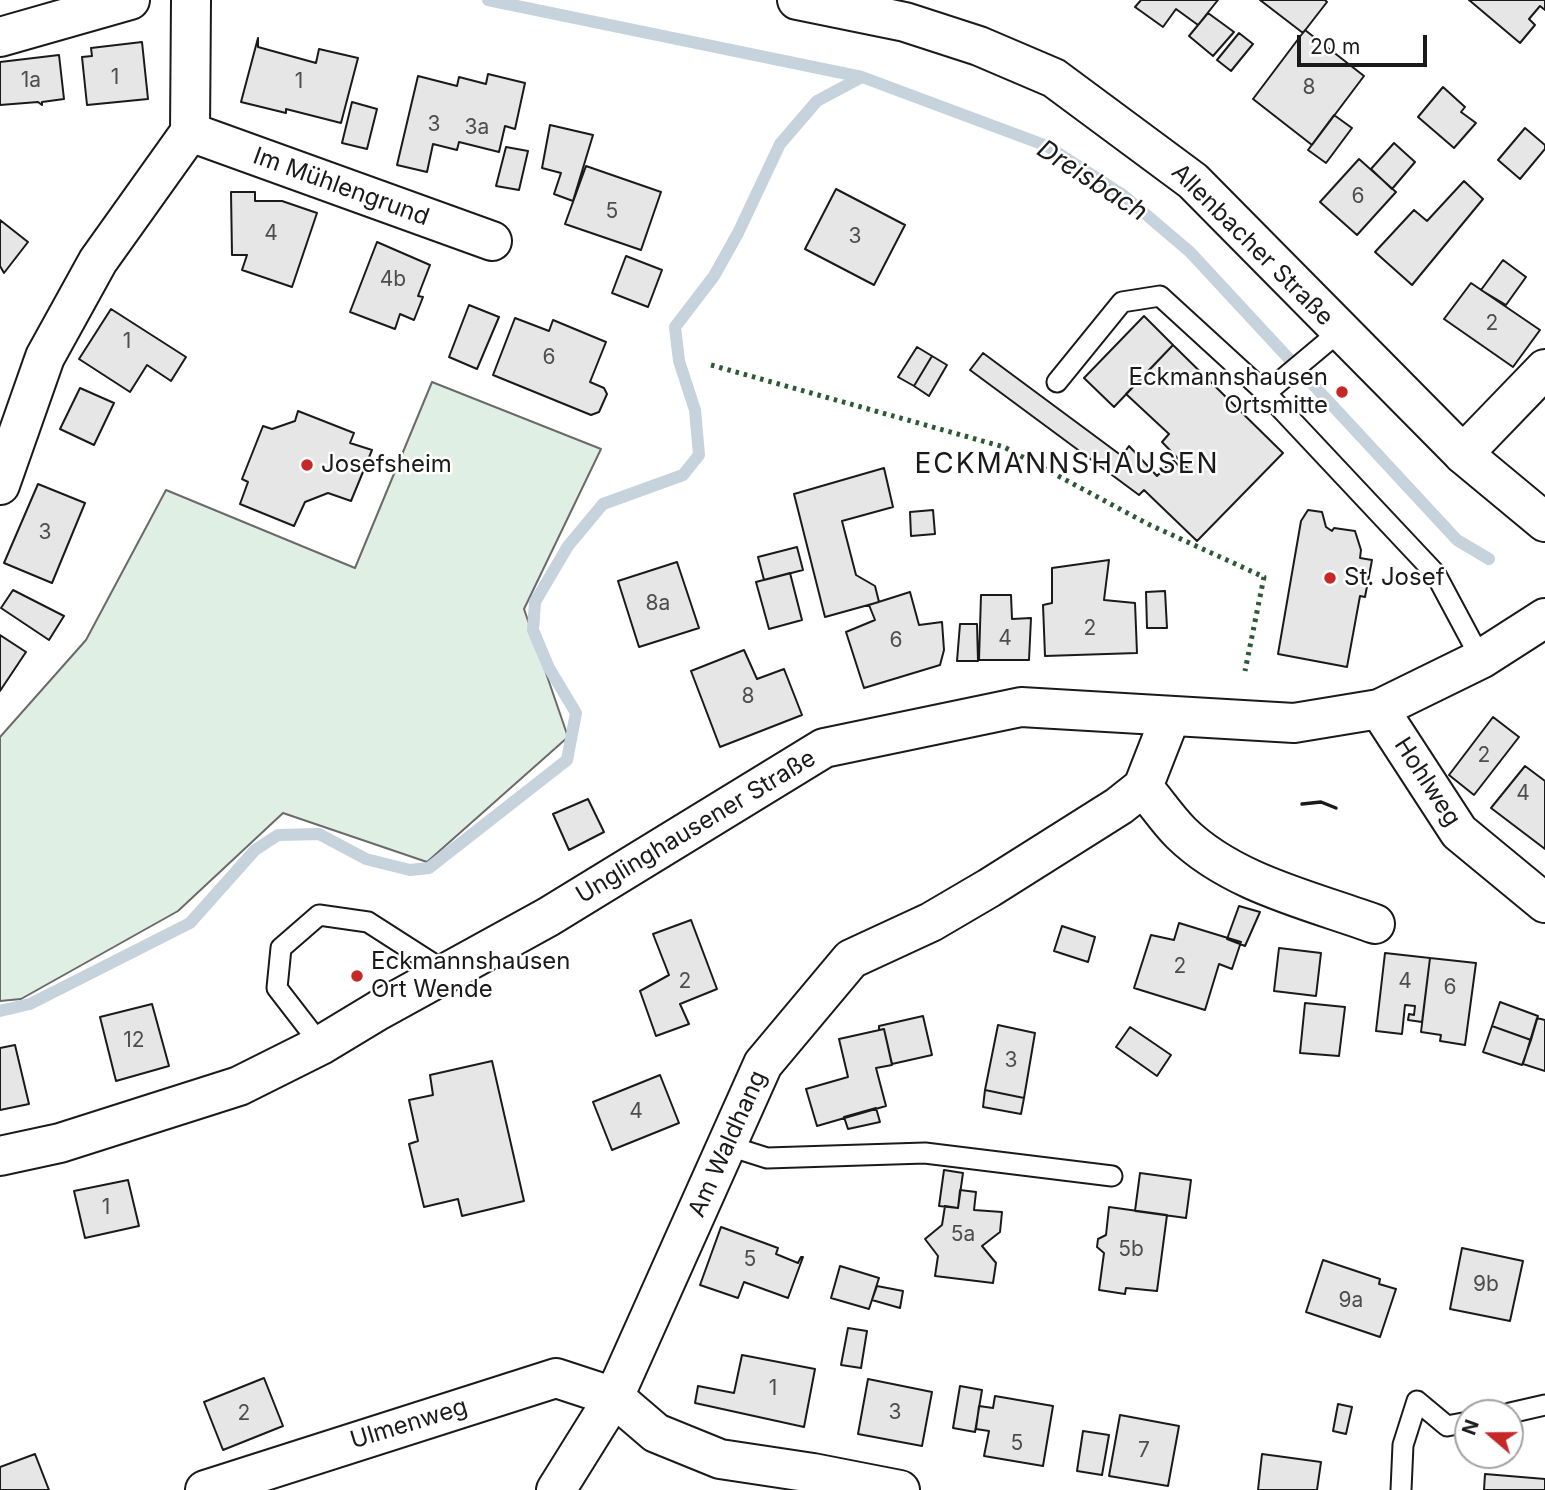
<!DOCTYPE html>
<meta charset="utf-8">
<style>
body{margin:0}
#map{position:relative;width:1545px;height:1490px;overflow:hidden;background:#fff;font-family:Inter,sans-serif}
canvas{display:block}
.north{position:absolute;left:1454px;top:1399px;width:70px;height:70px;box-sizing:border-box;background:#fff;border:2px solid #a3a3a3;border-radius:50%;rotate:290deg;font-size:19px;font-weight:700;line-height:28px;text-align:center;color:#1a1a1a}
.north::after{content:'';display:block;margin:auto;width:24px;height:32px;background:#c62828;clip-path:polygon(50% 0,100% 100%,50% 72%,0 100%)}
.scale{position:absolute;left:1297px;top:35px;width:130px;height:32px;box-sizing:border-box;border:4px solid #1a1a1a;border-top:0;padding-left:9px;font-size:21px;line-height:24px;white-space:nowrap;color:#1a1a1a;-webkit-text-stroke:5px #fff;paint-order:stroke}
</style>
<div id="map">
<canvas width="1545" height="1490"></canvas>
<div class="north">N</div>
<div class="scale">20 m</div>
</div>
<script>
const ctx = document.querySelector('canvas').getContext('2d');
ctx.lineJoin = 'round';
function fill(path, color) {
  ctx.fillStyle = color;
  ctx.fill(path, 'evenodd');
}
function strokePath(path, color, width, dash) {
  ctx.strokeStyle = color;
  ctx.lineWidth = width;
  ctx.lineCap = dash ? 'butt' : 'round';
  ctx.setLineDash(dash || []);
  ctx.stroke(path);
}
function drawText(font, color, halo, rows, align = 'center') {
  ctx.font = font + ' Inter,sans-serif';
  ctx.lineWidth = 5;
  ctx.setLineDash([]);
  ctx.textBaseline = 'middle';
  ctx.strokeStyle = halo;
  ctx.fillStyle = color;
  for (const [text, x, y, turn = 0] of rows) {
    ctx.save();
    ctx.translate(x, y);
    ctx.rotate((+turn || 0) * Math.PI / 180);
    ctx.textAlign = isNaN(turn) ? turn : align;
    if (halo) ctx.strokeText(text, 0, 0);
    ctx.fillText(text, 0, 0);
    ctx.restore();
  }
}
const green = new Path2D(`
 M432 382 601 449 524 609 568 737 427 862 283 813 178 911 21 999 0 1001V737L86 640 166 490 355 568Z`);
const stream = new Path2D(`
 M488 0 862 77 1047 146 1123 195 1190 252 1457 540 1489 559
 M0 1011 30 1004 190 923 255 850 278 835 319 834 366 859 410 870 429 868 567 760 576 713 549 668 533 630 535 602 568 546 603 504 683 475 699 455 695 410 679 361 675 327 714 276 738 233 780 144 817 101 862 77`);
const building = new Path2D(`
 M1141 0H1218L1198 25 1176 9 1163 27 1135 7Z
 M1260 0H1325L1327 2 1303 33Z
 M1469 0H1545V10L1540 6 1529 19 1535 25 1520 43Z
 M1208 13 1234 32 1213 56 1189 36Z
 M1305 30 1364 76 1312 145 1253 99Z
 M1239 33 1253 44 1231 71 1217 60Z
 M258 38V47L316 63 319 49 358 58 341 123 286 109V113L241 102Z
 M142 42 148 99 87 105 82 57 92 56 91 48Z
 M59 55 64 99 42 102V105L38 102 0 105V62Z
 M488 74 525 83 515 129 505 126 499 152 459 142 457 150 433 144 427 172 397 165 418 76 457 86 459 77 486 84Z
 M1443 87 1465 107 1461 112 1476 123 1454 148 1418 117Z
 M352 102 377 109 367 149 342 143Z
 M1334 115 1352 128 1326 163 1308 150Z
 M550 125 593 135 573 201 554 194 561 173 542 168Z
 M1525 128 1545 145V149L1520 179 1498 160Z
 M1394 143 1415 162 1392 189 1371 169Z
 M506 147 528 151 519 190 496 186Z
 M1359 159 1396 192 1357 235 1320 202Z
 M586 166 661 192 641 250 565 224Z
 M1464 181 1483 199 1412 285 1375 252 1414 210 1427 221Z
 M836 189 905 225 874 285 805 249Z
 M231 192H255V201H282L317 213 292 287 242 270 247 255H232Z
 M0 220 28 242 4 273 0 266Z
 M377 242 430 265 418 296 423 297 414 320 400 314 395 329 350 312Z
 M626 256 662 270 648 307 612 293Z
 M1503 260 1526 277 1506 305 1481 290Z
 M1471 283 1540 330 1513 367 1444 319Z
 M469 305 499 317 477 369 449 357Z
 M111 309 186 357 171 381 147 365 130 392 79 359Z
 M1144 316 1173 345 1114 407 1084 378Z
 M515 318 549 331 553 320 606 342 590 382 604 388 607 394 599 412 591 415 493 375Z
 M1173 345 1283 453 1197 541 1144 490 1139 495 970 370 983 353 1122 456 1129 446 1157 476 1173 460 1185 472 1188 469 1162 442 1169 434 1126 394Z
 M917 347 932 356 914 386 898 377Z
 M932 356 947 365 929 396 914 386Z
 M80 388 114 403 94 445 60 429Z
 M298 411 354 433 350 443 372 450 351 501 328 493 305 502 294 526 240 504 248 482 242 479 263 426 272 429 295 421Z
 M884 468 893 507 842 521 856 575 875 586 879 602 825 617 794 494Z
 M38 484 85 503 52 583 4 563Z
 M933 510 935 534 911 536 910 512Z
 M1308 510 1322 512 1326 527 1332 531 1334 528 1355 531 1361 550 1360 558 1372 560 1365 597 1360 596 1347 667 1278 654 1301 521Z
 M797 547 803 570 764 580 758 557Z
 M1109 560 1104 600 1135 603 1137 653 1045 656 1043 605 1052 603V568Z
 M677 562 699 628 639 647 618 581Z
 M790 573 802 620 769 629 756 582Z
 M13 590 64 616 49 640 1 608Z
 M1165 591 1167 628H1147L1146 592Z
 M910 592 919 625 942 622 944 650 940 665 864 688 846 632 875 620 869 605Z
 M981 595H1011L1012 619 1031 618 1029 660H979Z
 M960 624H977L978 661H957Z
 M0 635 26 652 0 691Z
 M744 650 757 679 784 669 802 715 720 747 691 671Z
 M1493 717 1519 737 1474 795 1449 775Z
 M1525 766 1545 781V849L1491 808Z
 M588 799 604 832 569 850 553 814Z
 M1239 906 1260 912 1245 946 1227 939Z
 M691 920 717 989 680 1004 689 1024 656 1036 640 991 669 975 653 934Z
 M1179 923 1241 942 1232 969 1219 964 1205 1010 1134 988 1151 935 1174 940Z
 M1062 926 1095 937 1088 962 1054 951Z
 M1279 948 1321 953 1316 996 1274 991Z
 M1385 953 1430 958 1422 1022 1408 1020 1409 1014 1414 1015 1415 1006 1405 1005 1402 1034 1376 1031Z
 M1430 958 1476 963 1465 1045 1440 1041 1441 1035 1421 1032Z
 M1500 1002 1538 1016 1531 1040 1492 1026Z
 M1305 1003 1345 1007 1339 1056 1300 1053Z
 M152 1004 169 1066 116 1081 100 1017Z
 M923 1016 932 1055 892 1064 884 1029 879 1030V1026Z
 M1537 1018 1545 1020V1071L1523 1064Z
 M998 1025 1035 1033 1024 1098 985 1090Z
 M1492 1026 1531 1040 1522 1065 1483 1052Z
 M1130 1027 1171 1055 1157 1076 1116 1047Z
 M884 1029 892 1065 876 1068 886 1106 817 1126 806 1089 848 1077 839 1039Z
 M15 1045 29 1104 0 1110V1048Z
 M492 1061 524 1201 462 1216 458 1199 424 1207 409 1144 418 1141 409 1100 433 1095 430 1075Z
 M660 1075 679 1123 612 1150 593 1102Z
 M985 1090 1024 1098 1021 1114 983 1107Z
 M876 1108 880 1122 848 1129 844 1117Z
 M944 1170 963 1173 958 1208 939 1206Z
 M1140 1173 1191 1180 1186 1218 1135 1211Z
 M128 1180 139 1226 85 1238 74 1191Z
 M960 1190 976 1192 974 1210 1002 1212 1000 1232 982 1246 996 1263 993 1283 935 1276 938 1256 925 1239 942 1225 945 1206 958 1208Z
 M1109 1207 1167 1215 1157 1291 1126 1288 1125 1294 1099 1290 1104 1253 1097 1247 1098 1239 1106 1235Z
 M721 1227 778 1248 776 1254 798 1263 801 1257H803L788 1298 744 1282 738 1298 700 1285Z
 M1462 1248 1523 1261 1510 1321 1450 1309Z
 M1323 1260 1380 1279 1379 1284 1396 1289 1380 1337 1306 1312Z
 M840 1266 879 1278 869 1309 831 1298Z
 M877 1286 903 1291 900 1308 872 1300Z
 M848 1328 867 1331 861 1368 841 1365Z
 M742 1355 815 1369 804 1427 695 1403 698 1386 734 1393Z
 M264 1378 283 1426 223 1450 204 1402Z
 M868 1379 932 1392 922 1446 858 1434Z
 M960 1386 982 1390 975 1432 953 1428Z
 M995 1396 1053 1406 1043 1466 984 1456 989 1431 976 1429 979 1406 993 1408Z
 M1338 1404 1352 1407 1346 1434 1333 1431Z
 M1120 1415 1179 1426 1168 1486 1109 1476Z
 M1083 1431 1109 1435 1102 1475 1077 1471Z
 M35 1454 49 1490H0V1467Z
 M1262 1454 1321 1462 1317 1490H1258Z
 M1485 1474 1545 1479V1490H1484Z`);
const lane = new Path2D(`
 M1057 382 1122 302 1160 296 1266 393 1435 573 1481 659
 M1266 393 1340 331
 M321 1045 277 988 281 948 319 915 368 922 446 972
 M726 1145 767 1158 925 1153 1112 1176
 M1510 1413 1545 1405
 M1401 1490 1403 1445 1417 1401 1447 1426 1468 1422`);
const street = new Path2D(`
 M0 37 130 0
 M190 132 492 241
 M1463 454 1545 369
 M0 485 45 357 98 261 190 132 191 0
 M1379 709 1459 832 1545 903
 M1143 787C1156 802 1167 819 1181 833 1232 883 1309 900 1375 924
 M205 1490 556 1378 614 1397 656 1433 720 1459 813 1473 900 1490
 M556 1490 614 1397 763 1064 851 959 931 922 989 888 1119 806 1143 787 1170 718`);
const secondary = new Path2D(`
 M797 0 905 22 979 46 1054 78 1193 181 1463 454 1545 522
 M0 1156 60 1143 239 1086 321 1045 379 1010 548 917 824 748 1021 707 1294 723 1379 709 1481 659 1545 618`);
const hedge = new Path2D(`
 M711 365 1004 447 1148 524 1264 577 1245 671`);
const wall = new Path2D(`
 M1302 804 1321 802 1336 808`);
const markers = [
 [1342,392,7,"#c62828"],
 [307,465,7,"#c62828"],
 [1330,578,7,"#c62828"],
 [357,976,7,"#c62828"]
];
const numberNames = [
 ["1",115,78],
 ["1a",31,81],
 ["1",299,82],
 ["8",1309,88],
 ["3",434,125],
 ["3a",477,128],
 ["6",1358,197],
 ["5",612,212],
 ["4",271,234],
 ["3",855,237],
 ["4b",393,280],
 ["2",1492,324],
 ["1",127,342],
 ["6",549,358],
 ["3",45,533],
 ["8a",658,604],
 ["2",1090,629],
 ["4",1005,639],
 ["6",896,641],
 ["8",748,697],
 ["2",1484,756],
 ["4",1523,794],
 ["2",1180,967],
 ["2",685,982],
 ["4",1405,982],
 ["6",1450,988],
 ["12",134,1041],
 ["3",1011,1061],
 ["4",636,1112],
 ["1",106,1208],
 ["5a",963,1235],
 ["5b",1131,1250],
 ["5",750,1260],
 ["9b",1486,1285],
 ["9a",1351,1301],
 ["1",773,1389],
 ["3",895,1413],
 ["2",244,1414],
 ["5",1017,1444],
 ["7",1144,1451]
];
const streetNames = [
 ["Im Mühlengrund",341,187,20],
 ["Allenbacher Straße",1252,245,45],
 ["Hohlweg",1427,782,57],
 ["Unglinghausener Straße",696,827,-31],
 ["Am Waldhang",728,1144,-66],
 ["Ulmenweg",409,1424,-17]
];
const poiNames = [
 ["Eckmannshausen",1328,378,"right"],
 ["Ortsmitte",1328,406,"right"],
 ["Josefsheim",321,465],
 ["St. Josef",1344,578],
 ["Eckmannshausen",371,962],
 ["Ort Wende",371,990]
];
const waterNames = [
 ["Dreisbach",1092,181,33]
];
const quarterNames = [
 ["ECKMANNSHAUSEN",1067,465]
];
fill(green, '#e0efe3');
strokePath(green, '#6a6a6a', 2);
strokePath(stream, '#c6d2dc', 12);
fill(building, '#e6e6e6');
strokePath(building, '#1a1a1a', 2);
strokePath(lane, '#1a1a1a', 23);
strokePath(street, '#1a1a1a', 42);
strokePath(secondary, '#1a1a1a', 42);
strokePath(lane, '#fff', 19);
strokePath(street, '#fff', 38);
strokePath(secondary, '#fff', 38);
strokePath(hedge, '#2b5a34', 5, [3.5, 5]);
strokePath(wall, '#1a1a1a', 3.5);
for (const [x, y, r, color] of markers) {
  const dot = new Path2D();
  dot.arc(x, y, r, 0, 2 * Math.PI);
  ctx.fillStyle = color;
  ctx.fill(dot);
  strokePath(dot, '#fff', 2.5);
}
drawText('21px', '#4d4d4d', null, numberNames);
drawText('24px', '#1a1a1a', '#fff', streetNames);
drawText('24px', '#1a1a1a', '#fff', poiNames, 'left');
drawText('italic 26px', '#1a1a1a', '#fff', waterNames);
ctx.letterSpacing = '2px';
drawText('28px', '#1a1a1a', '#fff', quarterNames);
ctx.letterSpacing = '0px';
</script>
